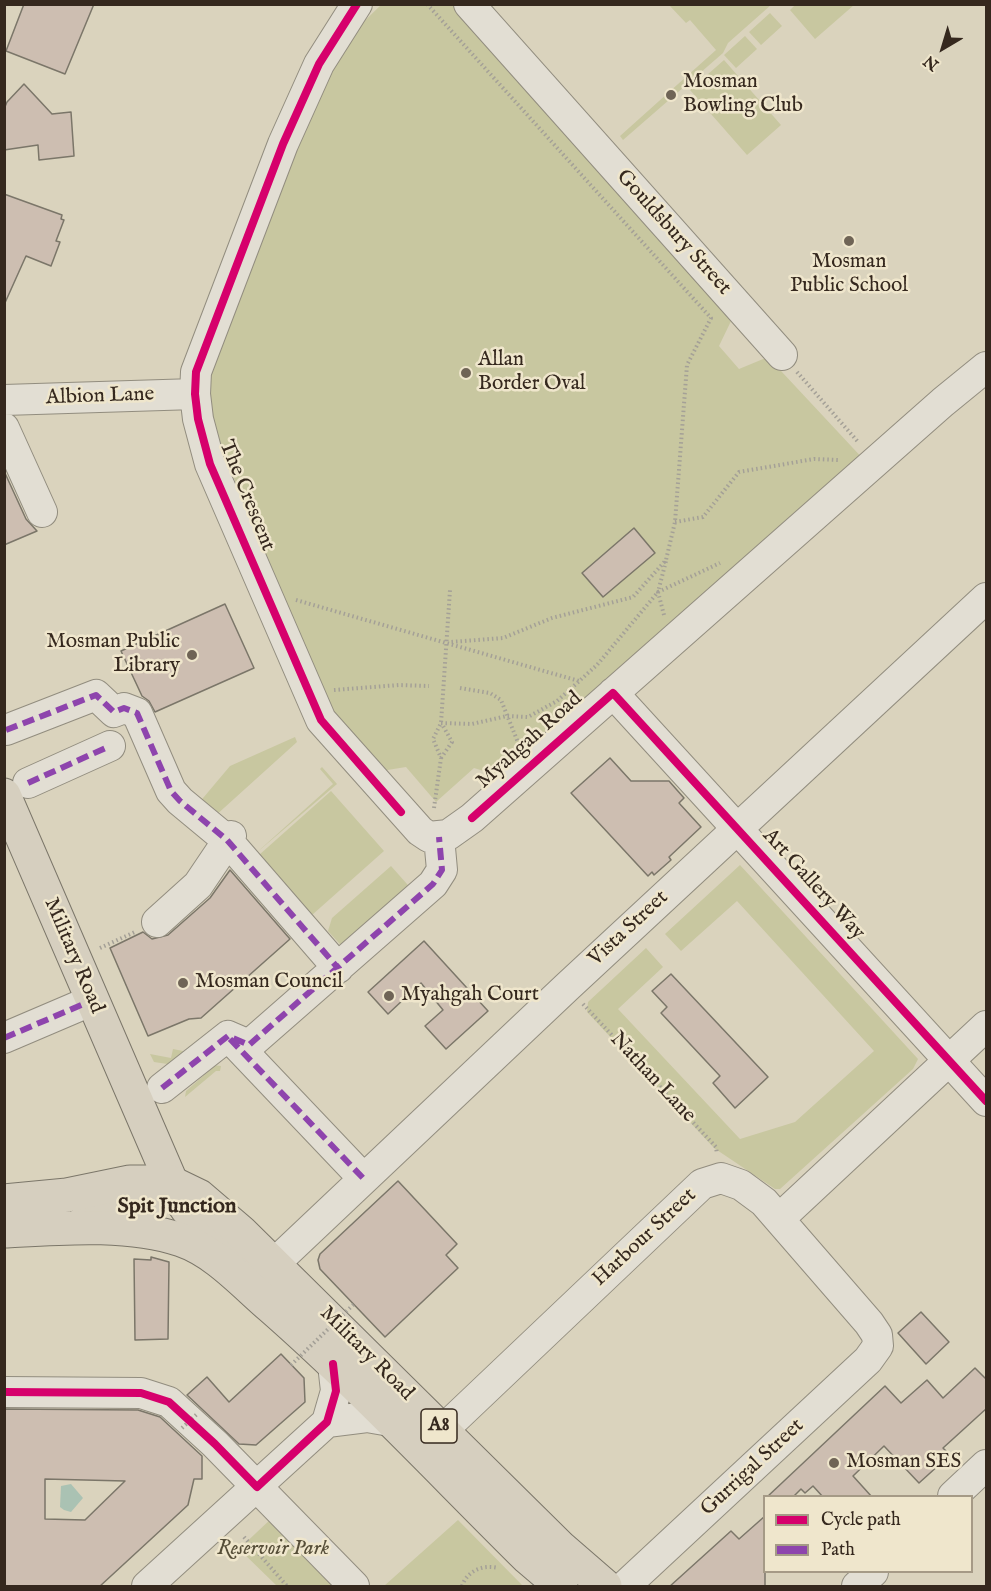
<!DOCTYPE html>
<style>
body{margin:0}
#map{position:relative;width:991px;height:1591px;overflow:hidden;background:#dad3bd;font-family:"IM FELL English",serif}
canvas{display:block}
.frame{position:absolute;inset:0;border:6px solid #35281e;pointer-events:none}
.legend{position:absolute;left:763px;top:1495px;width:210px;height:78px;box-sizing:border-box;background:#efe6cc;border:2px solid #a59a86;margin:0;padding:8px 10px;list-style:none;font-size:18px;color:#35281e}
.legend li{display:flex;align-items:center;gap:12px;height:30px}
.legend b{width:30px;border:2px solid #a59a86}
.north{position:absolute;left:913px;top:18px;width:60px;height:60px;-webkit-text-stroke:4px #efe6cc;paint-order:stroke;rotate:218deg;font-size:16px;font-weight:700;line-height:24px;text-align:center;color:#35281e}
.north::after{content:'';display:block;margin:auto;width:21px;height:27px;background:#35281e;clip-path:polygon(50% 0,100% 100%,50% 72%,0 100%)}
</style>
<div id="map">
<canvas width="991" height="1591"></canvas>
<div class="frame"></div>
<ul class="legend">
<li><b style="height:8px;background:#d6006c"></b>Cycle path</li>
<li><b style="height:8px;background:#8e44ad"></b>Path</li>
</ul>
<div class="north">N</div>
</div>
<script>
const ctx = document.querySelector('canvas').getContext('2d');
ctx.lineJoin = 'round';
function fill(path, color) {
  ctx.fillStyle = color;
  ctx.fill(path, 'evenodd');
}
function strokePath(path, color, width, dash) {
  ctx.strokeStyle = color;
  ctx.lineWidth = width;
  ctx.lineCap = dash ? 'butt' : 'round';
  ctx.setLineDash(dash || []);
  ctx.stroke(path);
}
function drawText(font, color, halo, rows, align = 'center') {
  ctx.font = font + ' "IM FELL English",serif';
  ctx.lineWidth = 5;
  ctx.setLineDash([]);
  ctx.textBaseline = 'middle';
  ctx.strokeStyle = halo;
  ctx.fillStyle = color;
  for (const [text, x, y, turn = 0] of rows) {
    ctx.save();
    ctx.translate(x, y);
    ctx.rotate((+turn || 0) * Math.PI / 180);
    ctx.textAlign = isNaN(turn) ? turn : align;
    if (halo) ctx.strokeText(text, 0, 0);
    ctx.fillText(text, 0, 0);
    ctx.restore();
  }
}
const green = new Path2D(`
 M381 5H462L732 319 719 346 739 369 768 357 866 462 601 683 506 778 474 768 436 802 406 767 375 772 315 689 246 505 189 380 319 65Z
 M669 5H771L728 43 723 53 623 140 620 136 716 50 690 20 686 23Z
 M795 5V4L854 5 815 39 790 10Z
 M770 13 782 26 761 45 749 32Z
 M745 36 757 49 736 68 724 55Z
 M724 60 781 125 747 155 690 90Z
 M295 737 297 742 214 817 198 804 230 766Z
 M322 767 337 784 255 854 333 784 320 769Z
 M331 791 384 851 312 915 259 855Z
 M740 865 918 1059 913 1069 780 1189H775L714 1148 587 1012 588 1002 646 948 663 967 618 1009 740 1139 795 1122 874 1051 737 901 681 951 665 934Z
 M391 866 415 893 348 953 328 931 332 918Z
 M173 1049 183 1051 181 1066 154 1062 150 1054 171 1058Z
 M197 1063 221 1066 220 1071H216L185 1097 186 1091 210 1070Z
 M273 1517 343 1586H277L239 1549Z
 M458 1520 523 1586H384Z`);
const water = new Path2D(`
 M71 1484 83 1498 71 1512 64 1510 60 1507 61 1486Z`);
const building = new Path2D(`
 M24 4H94L65 74 6 51Z
 M24 84 52 114 71 112 74 156 39 160 38 145 4 150V109L7 102Z
 M4 194 62 215 61 219 64 220 56 241 60 242 51 266 26 256 4 305Z
 M4 471 26 519 37 531 4 545Z
 M634 528 655 553 603 597 582 573Z
 M225 604 254 668 155 712 149 701 142 696 121 651Z
 M610 758 631 781H669L684 798 679 803 701 827 669 857 671 860 654 875 652 872 648 876 571 793Z
 M230 870 290 939 201 1018 189 1019 148 1036 110 948 143 932 152 939 168 935 210 898Z
 M424 941 488 1011 446 1049 425 1026 443 1010 421 983 388 1014 368 992Z
 M671 974 768 1077 735 1108 713 1083 720 1076 661 1013 667 1007 652 991Z
 M398 1181 457 1244 446 1255 458 1268 385 1337 320 1269 318 1260 320 1254Z
 M151 1257 169 1262 168 1339 135 1340 134 1259 151 1260Z
 M921 1312 949 1342 926 1364 898 1333Z
 M281 1354 304 1378 305 1402 256 1445 239 1444 187 1395 207 1377 229 1402Z
 M975 1368 987 1380V1408L943 1448 950 1455 919 1483 884 1446 853 1476 872 1497H823L813 1486 805 1493 801 1489 793 1497H767L885 1386 901 1403 927 1380 943 1398Z
 M4 1409 138 1410 160 1417 202 1456V1479H194L188 1505 99 1587H4ZM45 1479 125 1481 85 1520 45 1519Z
 M765 1516V1587H669L731 1531 739 1539Z`);
const path = new Path2D(`
 M427 4 711 318 687 365 675 522 666 560 633 597 552 618 503 638 451 642
 M797 372 859 443
 M675 522 703 517 739 472 814 459 838 460
 M296 600 579 681
 M664 615 658 592 666 561
 M460 688 490 693 501 700 519 745
 M334 690 399 685 429 686
 M441 723 472 724 507 716 528 717 557 701 597 665 658 592 720 563
 M441 758 452 742 442 724
 M434 808 441 758 433 739 441 723 450 590
 M100 948 135 932
 M583 1004 716 1147 717 1154
 M244 1537 287 1586
 M462 1586C467 1571 483 1564 498 1568`);
const minor = new Path2D(`
 M357 4 319 64 283 144 204 351 196 372 195 394 198 419 210 464 321 720 420 831 429 837 448 835 472 818 943 402 986 367
 M469 4 782 355
 M4 400 195 394
 M4 428 42 512
 M613 693 986 1101
 M6 730 96 695 114 712 124 708 137 713 171 791 180 801 227 840 338 968
 M28 783 110 746
 M157 922 198 885 231 836
 M228 1036 363 1178
 M4 1038 93 1000
 M162 1088 228 1036 249 1045 433 884 442 870 439 837
 M779 1219 986 1026
 M275 1263 567 987 986 598
 M4 1392 141 1393 169 1402 215 1444 354 1586
 M327 1422 367 1417 390 1421
 M425 1447 702 1184 721 1178 741 1185 764 1202 869 1323 877 1335 878 1346 868 1360 625 1586
 M953 1496 986 1465
 M147 1586 327 1422 336 1391 333 1364
 M857 1586 873 1572`);
const major = new Path2D(`
 M4 795 176 1193 187 1209 249 1266 267 1290
 M83 1223C116 1215 152 1213 170 1182`);
const highway = new Path2D(`
 M4 1201 67 1195 130 1182H170L199 1196 241 1232 560 1547 605 1586
 M4 1231C59 1228 128 1222 181 1240 216 1252 243 1283 271 1307 361 1386 443 1474 528 1558L561 1586`);
const pathBridge = new Path2D(`
 M291 1365 354 1304
 M182 1428 197 1414`);
const quiet = new Path2D(`
 M6 730 96 695 114 712 124 708 137 713 171 791 180 801 227 840 338 968
 M28 783 110 746
 M4 1038 93 1000
 M230 1039 363 1178
 M162 1088 228 1036 249 1045 433 884 442 870 439 837`);
const cycleway = new Path2D(`
 M357 4 319 64 283 144 204 351 196 372 195 394 198 419 210 464 321 720 401 812
 M472 818 613 693 986 1101
 M4 1392 141 1393 169 1402 215 1444 257 1487 327 1422 336 1391 333 1364`);
const markers = [
 [671,95,6,"#6f6456"],
 [849,241,6,"#6f6456"],
 [466,373,6,"#6f6456"],
 [192,655,6,"#6f6456"],
 [183,983,6,"#6f6456"],
 [389,996,6,"#6f6456"],
 [834,1463,6,"#6f6456"]
];
const shields = [
 [439,1426,36]
];
const shieldNames = [
 ["A8",439,1426]
];
const poiNames = [
 ["Mosman",683,83],
 ["Bowling Club",683,107],
 ["Mosman",849,263,"center"],
 ["Public School",849,287,"center"],
 ["Allan",478,361],
 ["Border Oval",478,385],
 ["Mosman Public",180,643,"right"],
 ["Library",180,667,"right"],
 ["Mosman Council",195,983],
 ["Myahgah Court",401,996],
 ["Mosman SES",846,1463]
];
const streetNames = [
 ["Gouldsbury Street",673,233,48],
 ["Albion Lane",100,397,-2],
 ["The Crescent",246,496,68],
 ["Myahgah Road",530,741,-42],
 ["Art Gallery Way",813,885,48],
 ["Vista Street",629,929,-43],
 ["Military Road",73,956,67],
 ["Nathan Lane",652,1078,47],
 ["Harbour Street",645,1238,-43],
 ["Military Road",366,1354,45],
 ["Gurrigal Street",753,1468,-43]
];
const parkNames = [
 ["Reservoir Park",273,1550]
];
const neighbourhoodNames = [
 ["Spit Junction",177,1207]
];
fill(green, '#c8c7a0');
fill(water, '#aac2b3');
fill(building, '#cdbeb1');
strokePath(building, '#7b7669', 1.5);
strokePath(minor, '#928d7f', 32);
strokePath(major, '#7b7669', 35);
strokePath(highway, '#7b7669', 35);
strokePath(path, '#a4a097', 4, [1.5, 3]);
strokePath(minor, '#e2ded3', 30);
strokePath(major, '#d6cfbf', 33);
strokePath(highway, '#d6cfbf', 33);
strokePath(pathBridge, '#a4a097', 4, [1.5, 3]);
strokePath(quiet, '#8e44ad', 6, [12, 6]);
strokePath(cycleway, '#d6006c', 8);
for (const [x, y, r, color] of markers) {
  const dot = new Path2D();
  dot.arc(x, y, r, 0, 2 * Math.PI);
  ctx.fillStyle = color;
  ctx.fill(dot);
  strokePath(dot, '#efe6cc', 2);
}
for (const [x, y, w] of shields) {
  const box = new Path2D();
  box.roundRect(x - w / 2, y - 17, w, 34, 4.5);
  ctx.fillStyle = '#efe6cc';
  ctx.fill(box);
  strokePath(box, '#35281e', 1.5);
}
drawText('bold 20px', '#35281e', null, shieldNames);
drawText('21px', '#35281e', '#efe6cc', poiNames, 'left');
drawText('21px', '#35281e', '#efe6cc', streetNames);
drawText('italic 21px', '#564e38', '#efe6cc', parkNames);
drawText('bold 22px', '#35281e', '#efe6cc', neighbourhoodNames);
</script>
